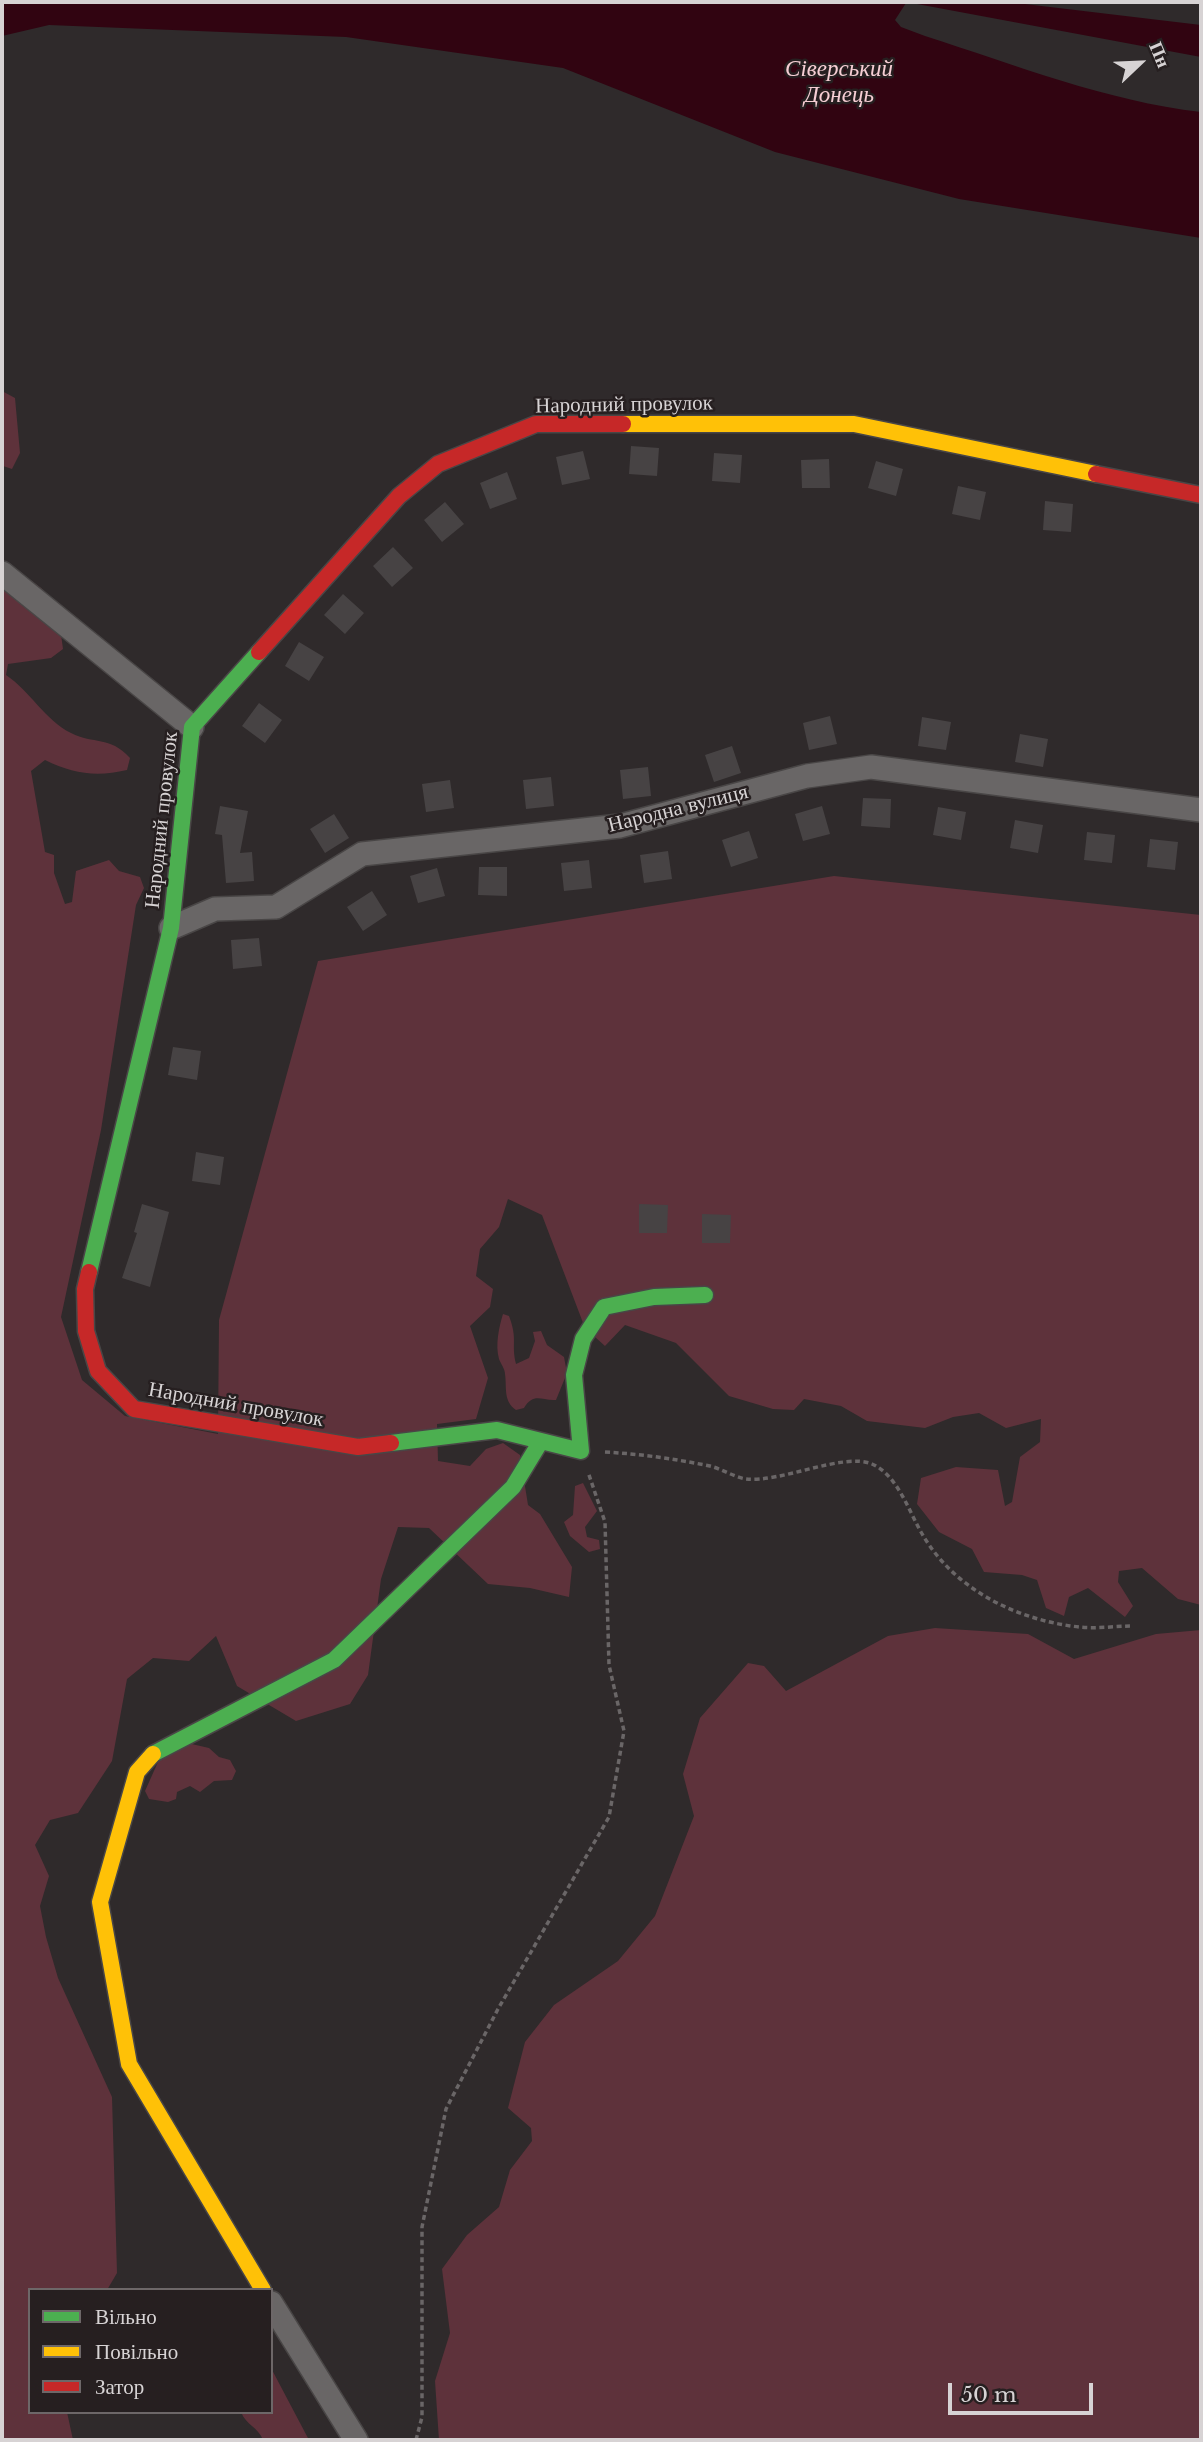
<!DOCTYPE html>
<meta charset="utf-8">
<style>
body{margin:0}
#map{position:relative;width:1203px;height:2442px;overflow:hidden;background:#2f2a2b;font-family:"Libre Baskerville",serif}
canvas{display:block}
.frame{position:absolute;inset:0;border:4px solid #d7d3d4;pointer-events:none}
.legend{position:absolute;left:28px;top:2288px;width:245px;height:126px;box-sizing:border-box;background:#261f20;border:2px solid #6d6768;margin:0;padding:9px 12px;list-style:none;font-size:21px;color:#d7d3d4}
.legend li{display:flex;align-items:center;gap:14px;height:35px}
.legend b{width:35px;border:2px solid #6d6768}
.north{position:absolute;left:1105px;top:28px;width:70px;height:70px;-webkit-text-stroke:5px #261f20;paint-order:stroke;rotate:67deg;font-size:19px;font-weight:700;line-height:28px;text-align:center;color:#d7d3d4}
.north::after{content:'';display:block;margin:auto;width:24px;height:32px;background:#d7d3d4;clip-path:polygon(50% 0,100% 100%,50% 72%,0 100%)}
.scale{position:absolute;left:948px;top:2383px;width:145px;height:32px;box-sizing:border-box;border:4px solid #d7d3d4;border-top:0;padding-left:9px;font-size:21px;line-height:24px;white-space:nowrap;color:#d7d3d4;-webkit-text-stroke:5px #261f20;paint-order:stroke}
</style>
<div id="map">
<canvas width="1203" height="2442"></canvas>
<div class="frame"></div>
<ul class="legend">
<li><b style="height:9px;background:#4caf50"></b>Вільно</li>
<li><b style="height:9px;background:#ffc107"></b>Повільно</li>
<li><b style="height:9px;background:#c62828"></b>Затор</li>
</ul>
<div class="north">Пн</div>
<div class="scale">50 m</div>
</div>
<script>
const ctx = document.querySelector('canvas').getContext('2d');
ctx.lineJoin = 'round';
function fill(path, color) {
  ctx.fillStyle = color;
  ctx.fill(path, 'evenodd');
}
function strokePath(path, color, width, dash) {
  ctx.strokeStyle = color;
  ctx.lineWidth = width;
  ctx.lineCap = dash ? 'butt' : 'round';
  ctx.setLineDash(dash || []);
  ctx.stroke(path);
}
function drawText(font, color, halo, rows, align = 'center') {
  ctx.font = font + ' "Libre Baskerville",serif';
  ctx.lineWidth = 5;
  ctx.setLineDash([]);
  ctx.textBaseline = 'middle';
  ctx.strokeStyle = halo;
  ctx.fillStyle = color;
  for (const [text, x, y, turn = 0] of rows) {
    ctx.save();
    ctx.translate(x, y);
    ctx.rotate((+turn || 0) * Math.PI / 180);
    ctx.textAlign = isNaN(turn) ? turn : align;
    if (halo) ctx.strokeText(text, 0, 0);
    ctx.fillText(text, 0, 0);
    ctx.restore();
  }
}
const green = new Path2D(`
 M2 391 15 398 20 453 12 469 3 466 2 469Z
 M2 559 41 588 57 605 63 649 51 658 8 664 6 675C30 691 45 720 71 733 94 745 109 735 130 758L127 770C97 777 73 774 45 760L31 771 45 852 54 855V873L65 904 72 902 76 871 109 860 119 871 140 877 144 888 136 905 101 1130 61 1317 82 1380 125 1416 218 1434 219 1320 318 961 834 876 1201 915V1605L1178 1599 1142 1568 1119 1571 1118 1582 1133 1606 1125 1617 1088 1588 1069 1597 1064 1616 1046 1608 1037 1580 1022 1575 984 1572 972 1549 939 1532 917 1504 921 1478 956 1467 998 1470 1005 1506 1012 1502 1020 1457 1040 1442 1041 1419 1006 1428 979 1413 953 1417 925 1428 867 1421 841 1406 804 1399 794 1410 773 1409 729 1396 676 1343 625 1325 605 1346 585 1328 542 1215 508 1199 499 1227 480 1249 476 1276 493 1289 490 1307 470 1326 488 1378 476 1419 437 1424 438 1461 470 1466 486 1449 503 1443 520 1455 528 1505 540 1514 572 1567 569 1597 530 1588 488 1584 429 1528 398 1527 381 1579 368 1675 350 1704 296 1721 237 1686 216 1636 189 1661 153 1658 127 1679 112 1761 78 1813 50 1820 35 1845 49 1876 40 1906 46 1937 58 1978 112 2097 117 2273 107 2290H30V2412H67L73 2440H2Z
 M503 1314 509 1316C518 1340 511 1343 516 1364L529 1358 535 1341 533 1332 541 1331 547 1345 564 1357 567 1373 556 1400C541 1401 534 1392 524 1408L516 1410C503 1401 507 1388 505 1374 505 1369 501 1364 499 1359 495 1345 499 1327 503 1314Z
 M583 1483 597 1511 585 1527 587 1537 599 1540 600 1549 589 1552 570 1536 564 1522 573 1515 575 1486Z
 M935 1628 1028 1634 1074 1659 1156 1634 1201 1630V2440H439L435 2381 450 2333 442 2269 467 2235 499 2207 510 2170 532 2141 531 2128 508 2108 525 2042 554 2005 618 1961 655 1916 694 1816 683 1774 700 1718 748 1663 764 1666 786 1691 888 1636Z
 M183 1742 209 1748 219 1757 230 1760 236 1771 232 1780 214 1781 200 1792 190 1786 177 1792 176 1799 168 1802 149 1799 145 1791 162 1753Z
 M271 2368 309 2440H263C258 2427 246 2425 241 2412H271Z`);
const water = new Path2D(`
 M2 2H1008L1201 25V57L917 4 906 3 895 20 901 27 925 36C1016 65 1106 101 1201 112V238L959 199 775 152 563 68 346 37 49 25 2 36Z`);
const building = new Path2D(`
 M631 446 659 448 657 476 629 474Z
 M583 451 590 479 562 485 556 457Z
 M714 453 742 455 740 483 712 481Z
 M829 459 830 488H802L801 460Z
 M876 461 903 469 896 496 868 488Z
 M507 472 517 499 490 509 480 483Z
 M958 486 986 492 980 520 952 514Z
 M1045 501 1073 504 1071 532 1043 530Z
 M445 502 464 524 442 542 424 520Z
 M393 547 413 568 392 587 373 566Z
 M343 594 364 613 345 634 324 615Z
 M299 642 324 657 309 681 285 666Z
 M259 703 282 720 265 743 242 726Z
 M830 716 837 744 809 750 803 723Z
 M922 717 951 722 946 750 918 746Z
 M1020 734 1048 739 1043 767 1015 762Z
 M732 746 741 773 714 782 705 755Z
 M648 767 651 796 623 799 620 770Z
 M551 777 554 806 526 809 523 780Z
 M450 780 454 808 426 812 422 784Z
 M863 798 891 799 890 828 861 826Z
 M220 806 248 811 240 853 252 852 254 881 226 883 222 835 215 834Z
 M822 806 830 834 803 841 795 814Z
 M938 807 966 812 961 840 933 835Z
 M334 814 349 838 325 853 310 829Z
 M1015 820 1043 825 1038 853 1010 848Z
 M749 831 758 858 731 867 722 840Z
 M1087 832 1115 835 1112 863 1084 860Z
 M1150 839 1178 842 1175 870 1147 867Z
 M668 851 672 879 644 883 640 855Z
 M589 860 592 888 564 891 561 863Z
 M479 867H507V896L478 895Z
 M437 868 445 896 418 903 410 876Z
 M372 891 387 915 363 931 347 907Z
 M259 938 262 966 233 969 231 940Z
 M173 1047 201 1051 197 1080 168 1075Z
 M196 1152 224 1157 220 1185 192 1181Z
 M142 1204 169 1212 150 1287 122 1278 137 1233 134 1232Z
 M639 1204 668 1205 667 1233H639Z
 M702 1214 731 1215 730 1243H702Z`);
const path = new Path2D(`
 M605 1452C641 1454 675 1459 710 1466 722 1469 734 1477 746 1479 780 1483 844 1452 872 1464 897 1475 908 1509 921 1532 953 1589 1016 1620 1079 1627 1096 1629 1116 1626 1133 1626
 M416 2440 422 2417V2227L446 2109 498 2009 609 1817 624 1731 609 1665 605 1522 588 1472`);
const street = new Path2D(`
 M2 573 192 727
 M171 928 215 909 276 907 362 854 620 826 807 776 871 767 1201 810
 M271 2303 356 2440`);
const fast = new Path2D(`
 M89 1272 171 928 192 727 259 652
 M391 1443 497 1430 581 1451 574 1375 583 1339 604 1307 654 1297 705 1295
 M153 1754 334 1660 513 1487 541 1441`);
const slow = new Path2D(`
 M623 424H854L1096 474
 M153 1754 137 1772 100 1902 129 2064 263 2290`);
const jam = new Path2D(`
 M1096 474 1201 495
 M259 652 399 496 438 464 536 424H623
 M89 1272 85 1289 86 1331 98 1371 134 1409 358 1447 391 1443`);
const streetNames = [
 ["Народний провулок",624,405,-1],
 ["Народна вулиця",678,809,-14],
 ["Народний провулок",162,820,-84],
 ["Народний провулок",236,1405,10]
];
const waterNames = [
 ["Сіверський",839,70],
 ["Донець",839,96]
];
fill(green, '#5e323b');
fill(water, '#310411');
fill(building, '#474344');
strokePath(street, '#494646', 26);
strokePath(fast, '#494646', 19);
strokePath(slow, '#494646', 19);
strokePath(jam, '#494646', 19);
strokePath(path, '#6a6667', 3.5, [5, 3.5]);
strokePath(street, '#696666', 23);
strokePath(fast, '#4caf50', 16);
strokePath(slow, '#ffc107', 16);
strokePath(jam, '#c62828', 16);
drawText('21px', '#d7d3d4', '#261f20', streetNames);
drawText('italic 23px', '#f6ced4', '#261f20', waterNames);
</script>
